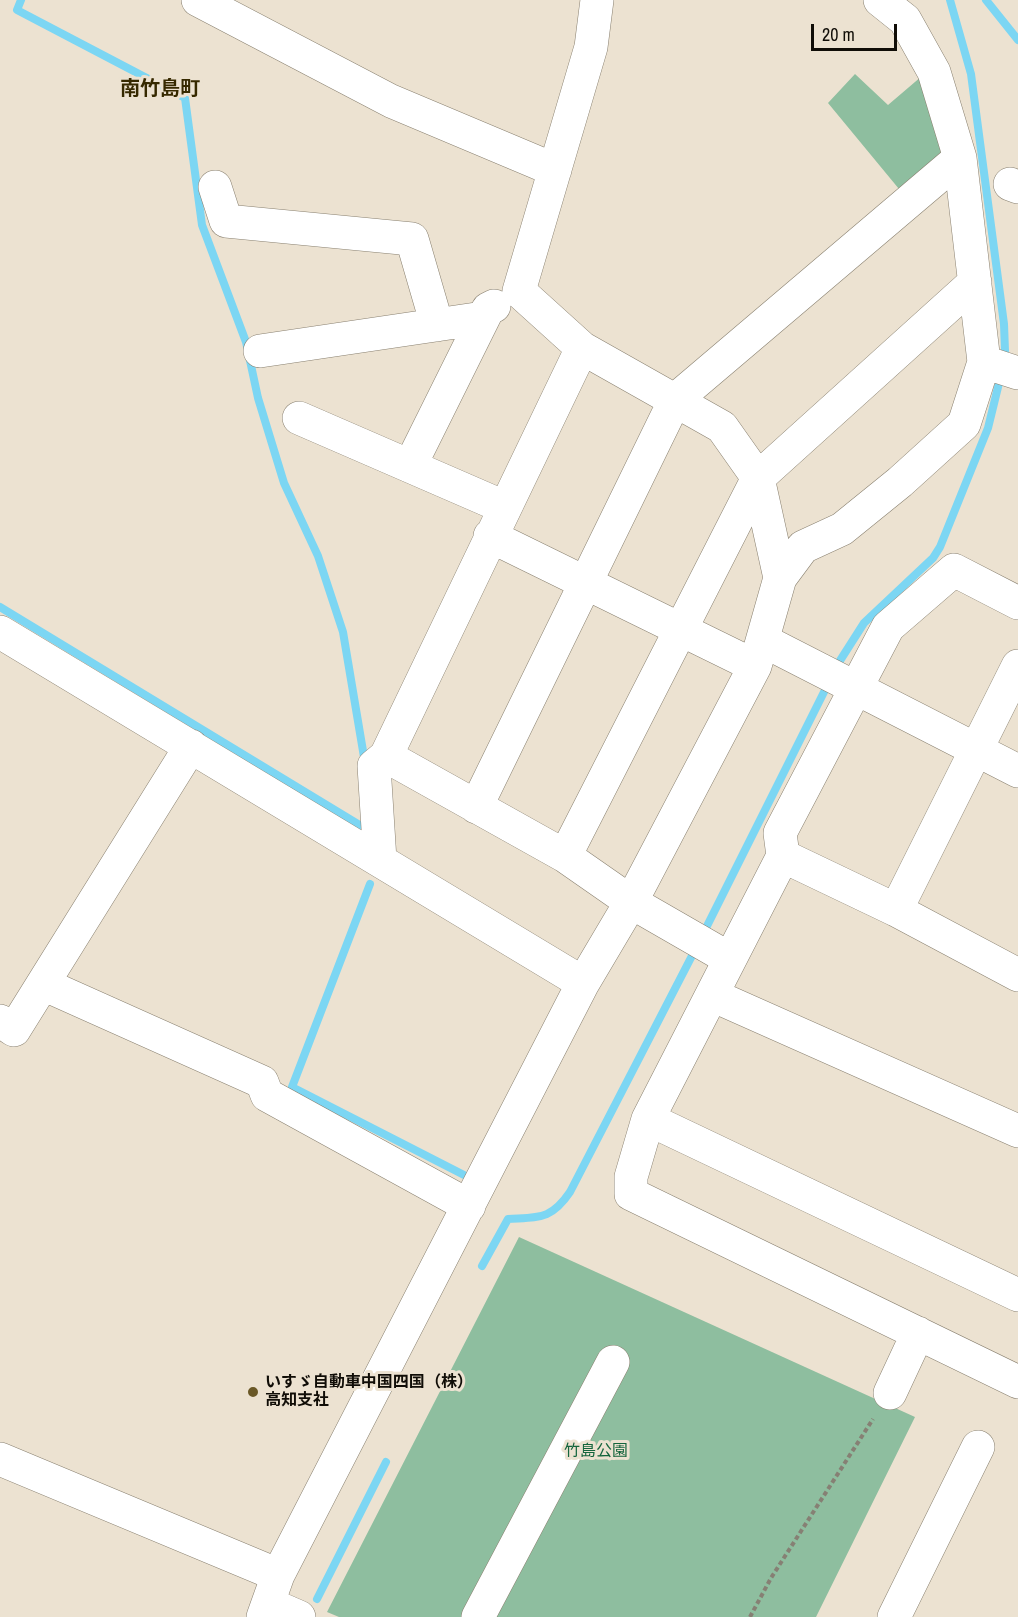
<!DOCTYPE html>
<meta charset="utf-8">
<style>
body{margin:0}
#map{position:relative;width:1018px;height:1617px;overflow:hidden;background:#ece2d1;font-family:"Archivo Narrow",sans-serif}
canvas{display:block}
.scale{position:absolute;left:811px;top:24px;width:86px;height:27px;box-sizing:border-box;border:3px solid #100d07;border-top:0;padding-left:8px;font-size:18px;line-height:21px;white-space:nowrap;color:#100d07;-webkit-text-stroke:4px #ece2d1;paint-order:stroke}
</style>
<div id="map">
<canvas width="1018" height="1617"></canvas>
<div class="scale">20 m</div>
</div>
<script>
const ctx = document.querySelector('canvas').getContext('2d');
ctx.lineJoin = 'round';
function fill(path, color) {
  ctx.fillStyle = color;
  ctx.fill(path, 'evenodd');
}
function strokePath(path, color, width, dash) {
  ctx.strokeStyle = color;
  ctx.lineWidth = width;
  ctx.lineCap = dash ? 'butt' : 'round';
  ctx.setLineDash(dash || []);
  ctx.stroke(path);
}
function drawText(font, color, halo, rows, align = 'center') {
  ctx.font = font + ' "Archivo Narrow","Noto Sans JP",sans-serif';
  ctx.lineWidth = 6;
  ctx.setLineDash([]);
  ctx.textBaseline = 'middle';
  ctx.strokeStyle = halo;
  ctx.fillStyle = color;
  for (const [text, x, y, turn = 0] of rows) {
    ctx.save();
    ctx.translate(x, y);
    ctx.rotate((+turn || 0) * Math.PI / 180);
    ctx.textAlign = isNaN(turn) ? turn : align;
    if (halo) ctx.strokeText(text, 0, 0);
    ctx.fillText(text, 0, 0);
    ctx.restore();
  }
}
const green = new Path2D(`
 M855 74 888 105 922 76 947 150 899 189 828 103Z
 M519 1237 915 1417 816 1617H339L327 1612Z`);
const stream = new Path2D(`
 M21 0 17 10 185 98 202 225 246 342 258 398 284 483 318 556 343 632 365 763
 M950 0 971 74 1004 324 1005 351
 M986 0 1018 40
 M0 607 371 832
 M834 670 864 623 933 558 940 547 988 428 1000 379
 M370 884 292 1087 464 1175
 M702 936 829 682
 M482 1266 508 1219C539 1217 551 1220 570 1192L696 948
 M317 1599 386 1462`);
const path = new Path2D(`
 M750 1617 771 1578 873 1419`);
const minor = new Path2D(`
 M198 0 391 101 555 170
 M597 0 591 47 519 291 582 348 722 427 758 478 780 578
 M1010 184 1018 187
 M215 187 226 221 412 239 437 325
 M582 348 386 756 565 856 631 902 730 959
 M260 351 483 318
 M984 362 1018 373
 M299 418 504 507
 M410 466 488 309 494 306
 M490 536 755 666
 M1018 603 954 570 888 627 780 833 783 856 648 1119 631 1177V1194L1018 1382
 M0 632 583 983
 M764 641 1018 771
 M476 807 675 400 960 158
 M565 856 758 478 975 282
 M783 856 896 910 1018 975
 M380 860 374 766 386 756
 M896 910 1018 666
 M43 984 262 1082 267 1095 469 1206
 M712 995 1018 1131
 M0 1021 14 1030 191 746
 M648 1119 1018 1295
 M890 1393 918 1333
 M0 1459 278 1575
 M269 1604 299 1617
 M263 1617 278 1575 583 983 631 902 755 666 780 578 803 547 842 529 900 482 964 424 984 362 960 158 934 72 905 20 880 0
 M478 1617 613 1362
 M894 1617 978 1447`);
const markers = [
 [253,1392,6,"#6a5826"]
];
const poiNames = [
 ["いすゞ自動車中国四国（株）",265,1383],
 ["高知支社",265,1401]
];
const parkNames = [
 ["竹島公園",596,1452]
];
const quarterNames = [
 ["南竹島町",160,90]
];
fill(green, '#8ebe9f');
strokePath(stream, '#7cd6f3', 8);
strokePath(minor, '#898070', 34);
strokePath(path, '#868074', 4, [4.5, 3]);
strokePath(minor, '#fff', 33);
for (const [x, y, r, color] of markers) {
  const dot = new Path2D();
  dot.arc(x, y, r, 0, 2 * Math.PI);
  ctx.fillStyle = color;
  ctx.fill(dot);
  strokePath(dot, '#ece2d1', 2);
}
drawText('bold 16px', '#100d07', '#ece2d1', poiNames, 'left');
drawText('16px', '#14653d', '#ece2d1', parkNames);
drawText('bold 20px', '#362900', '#ece2d1', quarterNames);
</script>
